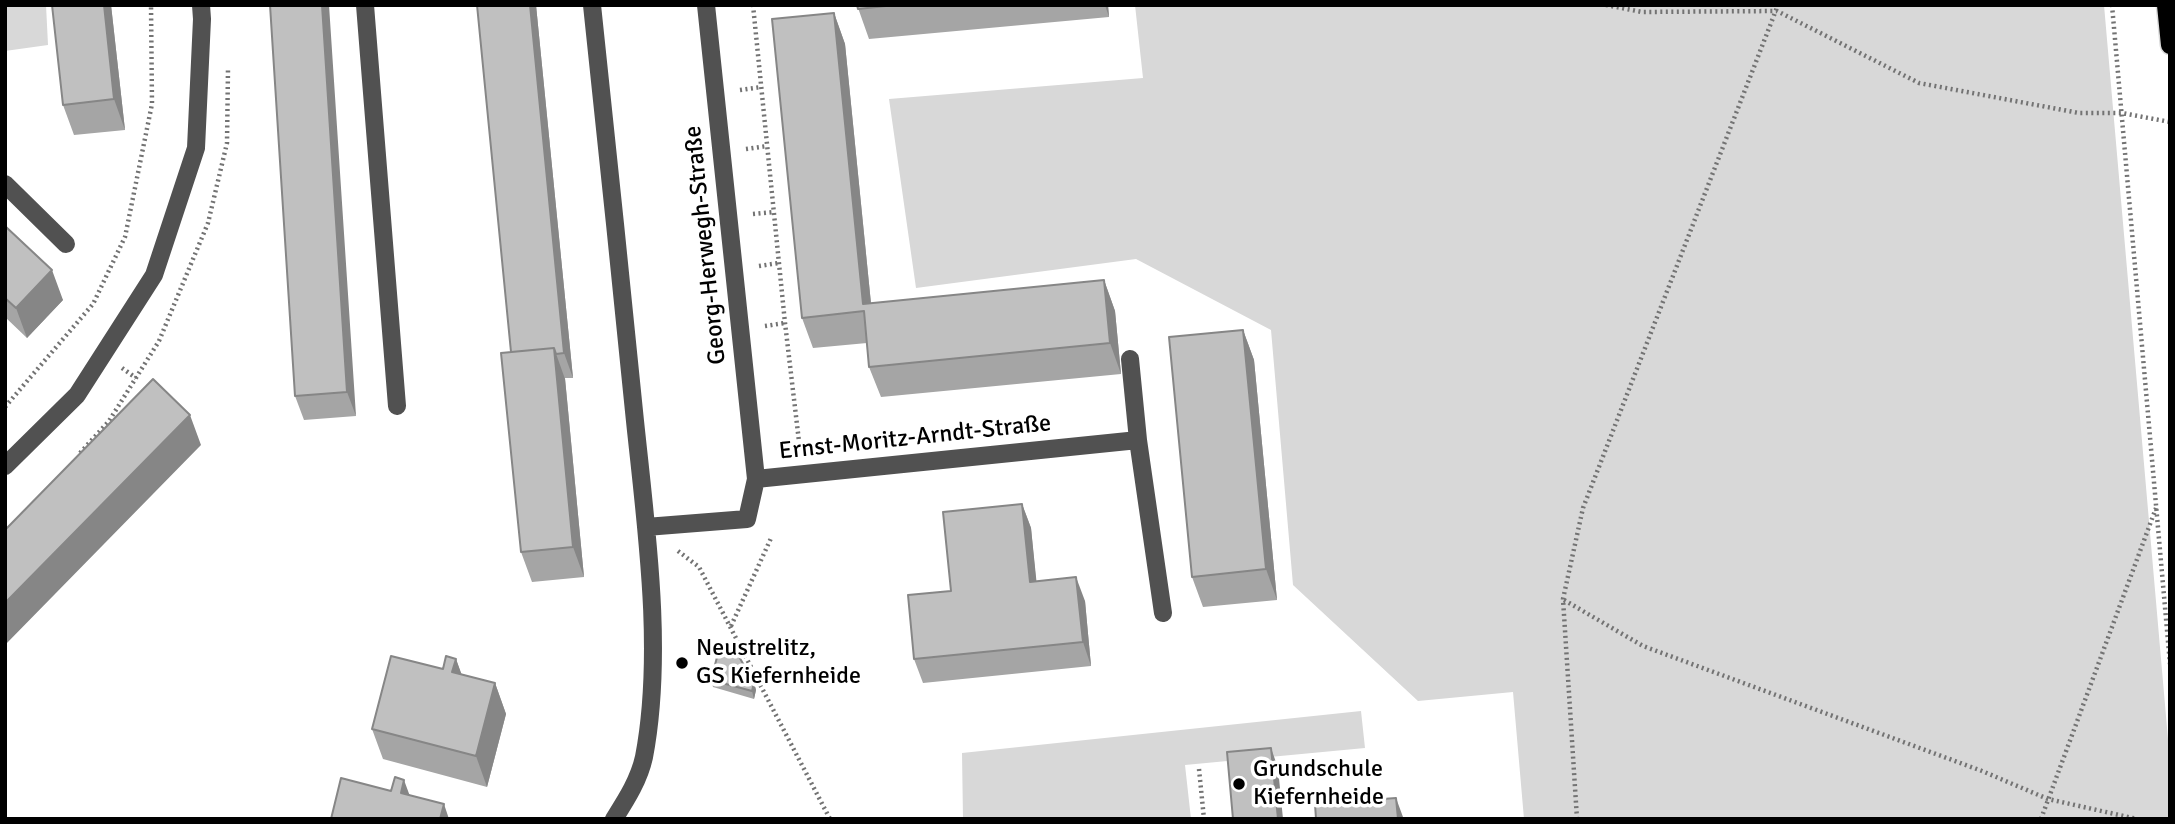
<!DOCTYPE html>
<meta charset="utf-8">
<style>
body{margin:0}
#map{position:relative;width:2175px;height:824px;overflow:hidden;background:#fff;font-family:Signika,sans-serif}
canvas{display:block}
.frame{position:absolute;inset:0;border:7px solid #000;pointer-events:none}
</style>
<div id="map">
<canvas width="2175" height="824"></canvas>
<div class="frame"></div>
</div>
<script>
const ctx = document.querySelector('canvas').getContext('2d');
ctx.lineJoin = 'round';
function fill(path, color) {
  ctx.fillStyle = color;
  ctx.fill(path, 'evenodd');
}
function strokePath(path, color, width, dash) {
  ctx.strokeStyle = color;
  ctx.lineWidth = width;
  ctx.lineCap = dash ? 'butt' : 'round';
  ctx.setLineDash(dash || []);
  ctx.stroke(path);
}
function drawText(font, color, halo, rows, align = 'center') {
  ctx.font = font + ' Signika,sans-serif';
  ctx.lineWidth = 7;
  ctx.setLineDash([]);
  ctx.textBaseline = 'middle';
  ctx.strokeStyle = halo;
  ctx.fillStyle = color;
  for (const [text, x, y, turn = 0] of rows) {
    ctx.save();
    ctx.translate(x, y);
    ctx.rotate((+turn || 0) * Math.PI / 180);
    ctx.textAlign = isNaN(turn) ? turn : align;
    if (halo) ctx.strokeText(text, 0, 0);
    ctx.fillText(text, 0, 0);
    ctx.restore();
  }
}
const green = new Path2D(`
 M5 5H46L48 45 5 51Z
 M1135 5H2104L2170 762V819H1524L1513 692 1418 701 1293 585 1271 330 1136 259 916 288 889 99 1143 78Z
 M1361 711 1365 748 1185 765 1191 819H963L962 753Z`);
const path = new Path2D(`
 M753 5 785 323 800 450
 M1606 5 1642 12 1777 11 1919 83 2079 113H2122L2170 122
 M2112 5 2170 664
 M740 90 761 87
 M746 149 767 146
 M753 214 774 212
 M759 266 779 263
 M765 326 785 323
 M122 368 136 378
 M5 407 93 304 125 237 152 104 151 5
 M80 453 109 421 159 341 208 223 227 143 228 69
 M678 551 699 567 830 819
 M1564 600 1643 646 1982 771 2048 799 2137 819
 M731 626 772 536
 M1199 769 1204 819
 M1577 819 1563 599 1583 508 1778 5
 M2041 819 2156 508`);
const minor = new Path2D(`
 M365 5 397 406
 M592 5C607 144 621 282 635 421 646 527 664 652 644 757 639 780 626 800 614 819
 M706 5 756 479
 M5 184 66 244
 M1130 359 1138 440
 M5 466 77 395 154 275 196 148 202 19 201 5
 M646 527 747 519 756 479 1138 440 1163 613`);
const major = new Path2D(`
 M2166 5 2170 45`);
const wall = new Path2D(`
 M111 5 125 130 74 135 63 105Z
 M270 5 356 416 304 420 295 396Z
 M477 5H536L573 378H565L584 577 532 582 521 552 511 352Z
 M857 5H1108L1109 17 869 39Z
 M834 13 845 44 871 303 1104 280 1115 311 1121 374 881 397 869 367 867 343 813 348 802 318Z
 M5 226 63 300 27 338 5 317Z
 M1243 330 1254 360 1277 600 1203 607 1192 577Z
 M1022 504 1031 528 1036 581 1085 601 1091 666 923 683 914 659 951 591Z
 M456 659 461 674 495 683 506 714 487 787 383 759 372 729Z
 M711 680 754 683 756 690 754 699 713 687Z`);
const shadedWall = new Path2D(`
 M104 5H111L125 130 114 99Z
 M322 5H329L356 416 347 392Z
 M530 5H536L573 378 564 353Z
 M1105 5H1108L1109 17Z
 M834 13 845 44 874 334 863 304Z
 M52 270 63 300 27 338 16 308Z
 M1104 280 1115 311 1121 374 1110 343Z
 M1243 330 1254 360 1277 600 1266 569Z
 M554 348 565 379 584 577 573 547Z
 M190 415 201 445 5 645V603Z
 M1022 504 1031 528 1039 606 1030 582Z
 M1076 577 1085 601 1091 666 1083 642Z
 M456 659 467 689 452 672Z
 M495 683 506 714 487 787 476 756Z
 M754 683 756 690 754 699 752 691Z
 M1271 748 1278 768 1283 819H1278Z
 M404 780 415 810 401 793Z
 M1396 798 1403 817V819H1398Z
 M444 804 449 819H440Z`);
const building = new Path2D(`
 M52 5H104L114 99 63 105Z
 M270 5H322L347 392 295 396Z
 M477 5H530L564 353 556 354 554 348 511 352Z
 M857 5H895L858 9Z
 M834 13 863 304 1104 280 1110 343 869 367 864 311 802 318 772 19Z
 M5 226 52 270 16 308 5 298Z
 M1243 330 1266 569 1192 577 1169 337Z
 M554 348 573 547 521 552 501 353Z
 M153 379 190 415 5 603V530Z
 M1022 504 1030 582 1076 577 1083 642 914 659 908 595 951 591 943 512Z
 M721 642 733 646 754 683 752 691 711 680Z
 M391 656 443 669 446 656 456 659 452 672 495 683 476 756 372 729Z
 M1271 748 1278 819H1233L1227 752Z
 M395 777 404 780 401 793 444 804 440 819H331L341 778 391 791Z
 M1396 798 1398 819H1316L1315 804Z`);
const markers = [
 [682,663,7,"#000"],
 [1239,784,7,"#000"]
];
const streetNames = [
 ["Georg-Herwegh-Straße",706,245,-96],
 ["Ernst-Moritz-Arndt-Straße",915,438,-6]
];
const poiNames = [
 ["Neustrelitz,",696,649],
 ["GS Kiefernheide",696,677],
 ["Grundschule",1253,770],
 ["Kiefernheide",1253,798]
];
fill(green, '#d8d8d8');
strokePath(major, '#dbdbdb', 21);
strokePath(path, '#737373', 4.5, [2, 3.5]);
strokePath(minor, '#515151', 18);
strokePath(major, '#000', 18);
fill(wall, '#a5a5a5');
fill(shadedWall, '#868686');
fill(building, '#c0c0c0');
strokePath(building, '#868686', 2);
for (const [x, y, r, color] of markers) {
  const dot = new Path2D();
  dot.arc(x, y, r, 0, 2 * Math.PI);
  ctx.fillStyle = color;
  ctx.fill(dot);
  strokePath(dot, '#fff', 2.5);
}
drawText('24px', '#000', '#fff', streetNames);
drawText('24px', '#000', '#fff', poiNames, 'left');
</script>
